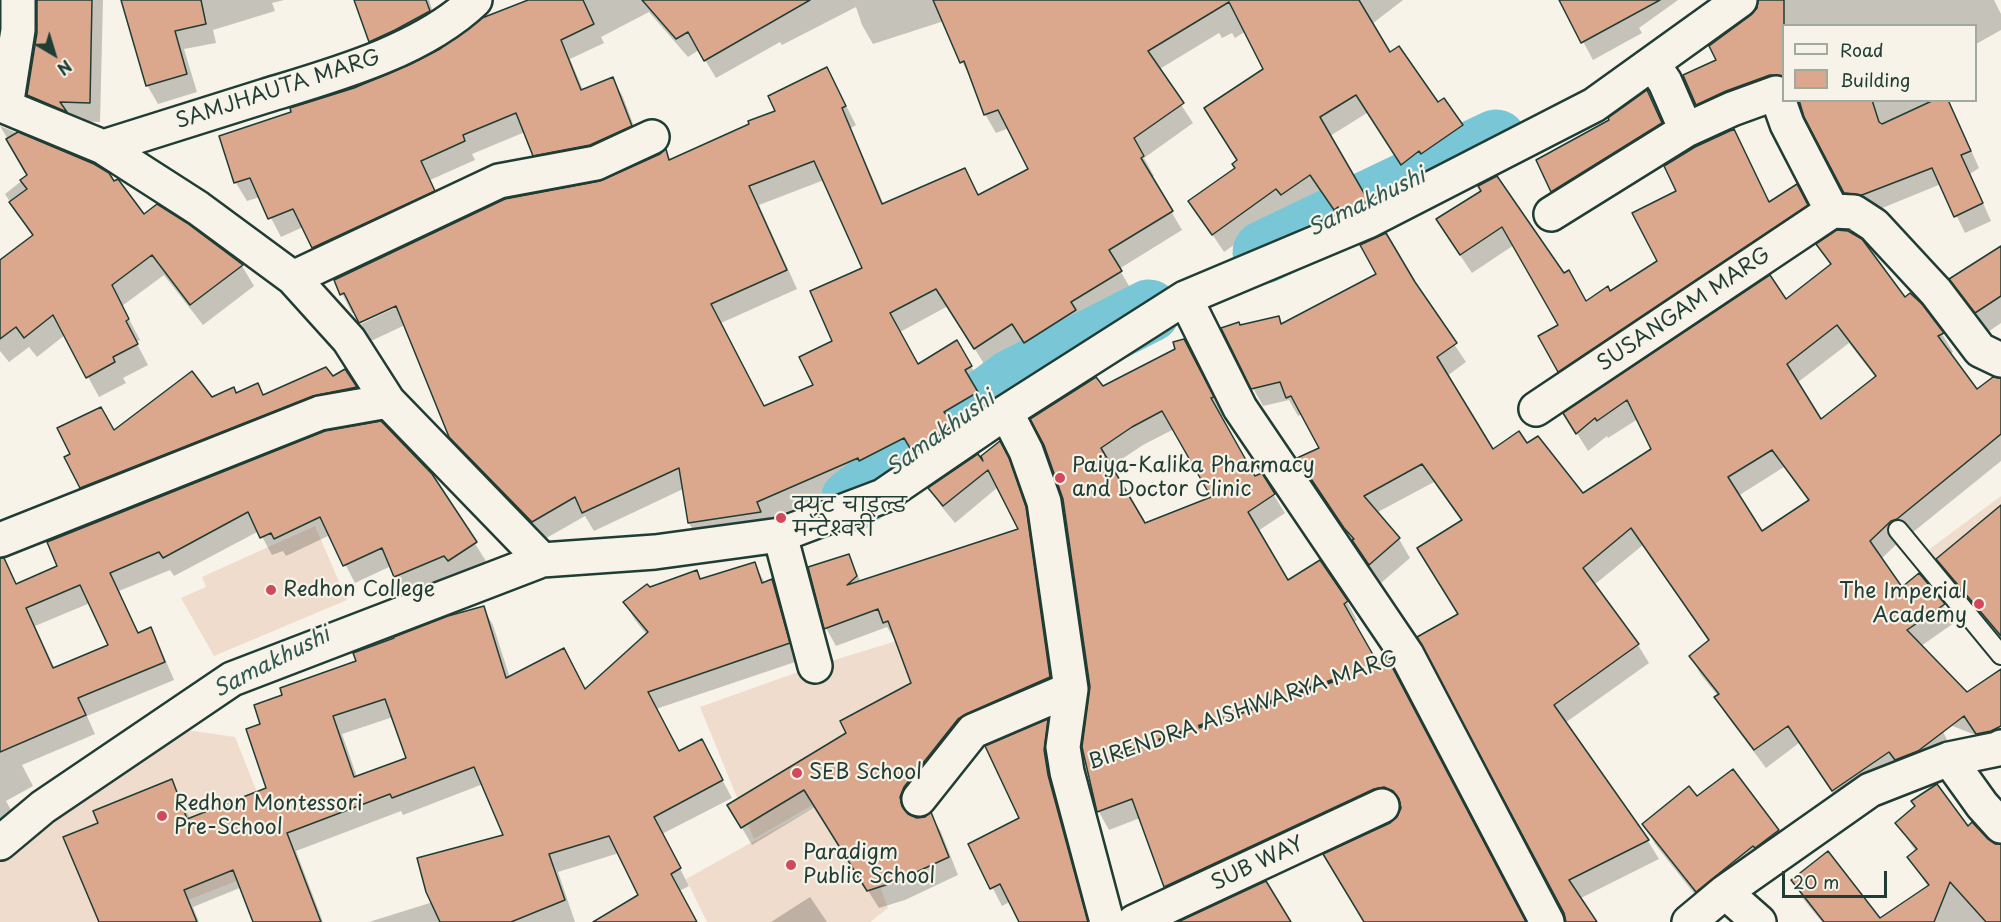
<!DOCTYPE html>
<meta charset="utf-8">
<style>
body{margin:0}
#map{position:relative;width:2001px;height:922px;overflow:hidden;background:#f7f3e8;font-family:"Playpen Sans",sans-serif}
canvas{display:block}
.legend{position:absolute;left:1782px;top:24px;width:195px;height:78px;box-sizing:border-box;background:#f7f3e8;border:2px solid #a1aaa0;margin:0;padding:8px 10px;list-style:none;font-size:18px;color:#1f3d34}
.legend li{display:flex;align-items:center;gap:12px;height:30px}
.legend b{width:30px;border:2px solid #a1aaa0}
.north{position:absolute;left:24px;top:24px;width:60px;height:60px;-webkit-text-stroke:4px #f7f3e8;paint-order:stroke;rotate:142deg;font-size:16px;font-weight:700;line-height:24px;text-align:center;color:#1f3d34}
.north::after{content:'';display:block;margin:auto;width:21px;height:27px;background:#1f3d34;clip-path:polygon(50% 0,100% 100%,50% 72%,0 100%)}
.scale{position:absolute;left:1782px;top:871px;width:105px;height:27px;box-sizing:border-box;border:3px solid #1f3d34;border-top:0;padding-left:8px;font-size:18px;line-height:21px;white-space:nowrap;color:#1f3d34;-webkit-text-stroke:4px #f7f3e8;paint-order:stroke}
</style>
<div id="map">
<canvas width="2001" height="922"></canvas>
<ul class="legend">
<li><b style="height:8px;background:#f7f3e8"></b>Road</li>
<li><b style="height:16px;background:#dba88e"></b>Building</li>
</ul>
<div class="north">N</div>
<div class="scale">20 m</div>
</div>
<script>
const ctx = document.querySelector('canvas').getContext('2d');
ctx.lineJoin = 'round';
function fill(path, color) {
  ctx.fillStyle = color;
  ctx.fill(path, 'evenodd');
}
function strokePath(path, color, width, dash) {
  ctx.strokeStyle = color;
  ctx.lineWidth = width;
  ctx.lineCap = dash ? 'butt' : 'round';
  ctx.setLineDash(dash || []);
  ctx.stroke(path);
}
function drawText(font, color, halo, rows, align = 'center') {
  ctx.font = font + ' "Playpen Sans","Playpen Sans Deva",sans-serif';
  ctx.lineWidth = 4.5;
  ctx.setLineDash([]);
  ctx.textBaseline = 'middle';
  ctx.strokeStyle = halo;
  ctx.fillStyle = color;
  for (const [text, x, y, turn = 0] of rows) {
    ctx.save();
    ctx.translate(x, y);
    ctx.rotate((+turn || 0) * Math.PI / 180);
    ctx.textAlign = isNaN(turn) ? turn : align;
    if (halo) ctx.strokeText(text, 0, 0);
    ctx.fillText(text, 0, 0);
    ctx.restore();
  }
}
const built = new Path2D(`
 M2001 496V646L1912 562Z
 M315 526 347 600 214 656 181 598 206 587 202 577Z
 M955 623 981 707 754 839 700 707 815 666Z
 M180 729 235 737 285 862 132 922H0V857Z
 M844 791 888 908 870 922H707L686 879Z`);
const shadow = new Path2D(`
 M0 0H103L100 122 70 121 40 115 28 95 38 33V3L29 0 0 115Z
 M123 0H284L272 3 275 11 213 30 216 43 184 49 197 92 158 104 147 85Z
 M355 0H429L439 30 381 60 370 41Z
 M532 0H1403L1372 24 1389 54 1437 104 1443 100 1472 145 1433 172 1431 169 1413 182 1367 113 1330 136 1377 219 1346 228 1322 192 1293 213 1288 207 1224 252 1190 201 1236 168 1265 69 1246 31 1235 38 1232 33 1222 38 1219 33 1158 70 1193 123 1144 158 1154 176 1151 177 1182 230 1119 269 1132 291 1080 322 1085 329 1035 360 1024 342 986 367 948 306 900 332 918 366 956 342 982 385 974 389 987 412 916 456 871 479 870 476 766 521 700 542 689 523 683 489 594 531 585 516 543 540 461 456 450 436 405 325 371 341 361 324 403 304 352 313 335 280 600 183 665 152 670 161 837 88 856 125 851 128 884 205 964 170 979 196 1030 170 1009 128 996 133 985 114 972 81 962 62 944 21 873 44 862 25 856 7 782 45 780 42 716 78 699 50 688 57 649 12 601 37 604 43 570 59 583 90 613 79 623 97 641 145 545 174 534 155 525 132 472 154 475 160 430 180 444 210 324 266 303 227 281 237 260 197 247 201 236 183 221 137 293 113 413 65ZM824 180 864 268 815 386 764 407 721 323 797 289 759 205Z
 M1561 0H1678L1639 28 1642 33 1593 60Z
 M1759 0H1994L2001 14V30L1976 44V26H1784V92L1707 121 1697 104 1718 61 1759 8Z
 M1647 92 1669 137 1561 205 1538 160 1611 121Z
 M1800 100H1949L1979 168 1970 174 1991 221 1965 233 1941 184 1875 211 1855 209Z
 M0 126 94 165 144 216 187 225 242 266 254 286 203 325 164 275 122 306 140 340 136 342 148 365 123 378 126 383 99 397 65 335 37 357 29 347 9 362 0 351V262L33 237 5 194 29 175Z
 M1733 131 1770 204 1807 205 1817 225 1570 390 1559 371 1560 326 1514 245 1472 273 1449 239 1483 191 1564 275 1586 303 1610 293 1659 262 1678 192Z
 M1818 244 1904 299 1942 334 1953 352 1950 354 1977 391 2001 383V461L1907 537 1902 539 1881 559 1902 589 1943 605 1954 623 1921 646 1967 693H2001V745L1922 714 1943 732 1953 751 1843 809 1799 743 1766 768 1727 716 1716 698 1718 696 1701 675 1691 657 1709 642 1643 545 1594 585 1638 645 1649 663 1565 723 1648 841 1659 859 1579 899 1595 922H1567L1460 615 1462 522 1434 482 1376 513 1399 539 1410 558 1381 583 1299 459 1321 449 1302 414 1298 416 1289 400 1263 406 1253 388 1241 327 1278 318 1282 325 1414 284 1466 362 1447 376 1492 451 1527 445 1583 495 1653 450 1638 419 1608 438 1607 436 1588 451 1565 414 1786 301 1831 266ZM1849 343 1876 378 1820 421 1797 383ZM1784 467 1809 502 1762 533 1738 496Z
 M2001 248V323L1988 332 1963 299 1951 279Z
 M1184 340 1223 416 1220 417 1255 478 1261 475 1285 513 1258 531 1287 582 1347 602 1357 620 1353 623 1525 922H1412L1391 824 1398 818 1402 808 1396 806 1176 905 1165 887 1140 818 1109 830 1099 812 1083 747 1091 687 1102 388 1177 350ZM1174 429 1213 498 1144 525 1110 467 1143 445Z
 M345 371 364 402 90 502 81 488 114 432 211 399 263 396 333 378Z
 M1009 460 1018 478 1035 526 1060 695 976 731 914 805 909 816 917 819 926 818 931 815 941 832 958 875 905 900 879 908 815 807 752 845 729 806 848 733 913 684 896 639 895 640 887 627 836 646 826 628 848 555 861 582 1020 530 998 487 955 523 941 506 930 488Z
 M431 475 486 561 459 578 456 573 405 594 391 566 355 583 330 535 286 556 283 551 272 555 259 531 174 576 170 570 119 591 139 634 150 629 160 647 174 680 87 716 95 734 22 765 33 786 6 801 11 810 0 821V593L59 567 49 542ZM90 603 110 646 55 669 35 626Z
 M2001 507V640L1949 577 1938 559Z
 M754 563 765 583 772 581 782 598 798 661 656 709 679 753 711 759 732 798 662 834 689 886 679 891 696 922H595L640 895 619 853 558 872 575 922H369L433 902 505 836 483 784 403 815 401 811 296 851 323 922H255L242 887 193 907 199 922H100V824L171 781 181 798 190 820 268 789 262 725 284 696 483 608 493 625 510 678 585 691 647 635 635 620 625 603 649 589 697 572 702 581ZM393 717 408 758 357 777 342 734Z
 M1047 721 1057 738 1092 922H1021L1011 901 1002 906 970 844 1021 818Z
 M1733 771 1778 831 1789 851 1708 911 1655 844 1644 824 1697 798Z
 M1897 823 1968 829 1995 845 2001 846V922H1822L1804 900 1793 881 1880 920 1929 888 1909 858 1916 852Z
 M810 897 827 922H771Z`);
const river = new Path2D(`
 M1264 252 1496 141
 M852 500 1013 380 1149 311`);
const building = new Path2D(`
 M37 0H92L90 103 60 102 67 112 27 95 37 33Z
 M121 0H201L206 24 175 31 187 74 146 86Z
 M354 0H426L430 11 395 30 369 42Z
 M528 0H583L594 24 561 40 581 90 613 77 632 126 590 145 533 156 516 113 463 135 465 141 421 161 435 191 312 248 293 209 268 219 250 178 234 183 219 136 291 112 290 108 354 88 411 64 440 49 482 18Z
 M642 0H810L704 61 688 32 676 39Z
 M933 0H1359L1390 52 1399 46 1438 102 1444 98 1463 125 1421 154 1419 151 1401 165 1356 95 1320 117 1368 200 1341 212 1338 207 1334 210 1310 175 1281 195 1276 189 1212 235 1188 201 1235 168 1232 164 1237 160 1204 108 1263 69 1229 2 1148 51 1184 103 1134 138 1144 156 1141 158 1173 211 1109 250 1122 271 1071 302 1076 310 1024 343 1012 324 974 349 936 289 890 313 918 364 957 340 972 366 965 370 978 392 944 412 954 425 913 453 904 438 859 461 858 458 757 502 761 512 688 523 679 468 582 513 575 497 532 522 449 437 396 306 359 323 344 293 340 295 334 280 505 199 600 181 660 154 666 149 669 160 749 124 748 121 775 111 768 96 827 67 846 106 842 108 882 204 965 168 978 195 1028 169 998 110 984 115 964 61 960 63ZM814 161 862 268 810 291 832 341 799 357 813 385 764 406 711 304 787 270 749 186Z
 M1559 0H1660L1581 43Z
 M1758 0H1784V76L1770 75 1726 91 1696 105 1683 75 1716 60 1709 46 1751 15 1757 8Z
 M1647 90 1662 123 1551 192 1536 160 1609 120 1608 118Z
 M1799 100H1872L1879 122 1882 124 1934 100H1948L1971 151 1961 155 1983 203 1954 217 1932 168 1862 195 1844 193 1804 117Z
 M1734 129 1769 202 1797 184 1808 205 1558 372 1538 336 1558 325 1502 227 1460 255 1436 219 1481 191 1478 186 1497 176 1564 273 1569 270 1586 301 1608 286 1610 291 1657 261 1632 213 1676 191 1664 166 1695 147Z
 M18 132 94 164 109 173 114 181 118 179 144 214 157 204 187 223 243 265 190 305 152 255 112 285 129 319 126 321 138 344 113 357 115 362 86 378 53 315 24 338 16 327 0 339V260L33 235 9 202 27 189 20 180 27 175 6 139Z
 M1837 230 1848 231 1862 239 1905 297 1910 293 1922 304 1944 333 1938 336 1977 389 1993 377 2001 378V434L1897 519 1891 521 1870 541 1902 587 1919 573 1945 604 1907 630 1967 692 2001 669V726L1991 731 1976 734 1964 716 1918 751 1895 760 1889 752 1832 791 1788 726 1754 750 1714 697 1719 694 1689 656 1709 640 1631 528 1583 568 1639 644 1554 705 1649 840 1569 880 1597 922H1566L1564 913 1417 637 1458 614 1417 548 1462 520 1422 464 1364 496 1400 538 1369 565 1352 540 1354 539 1344 528 1297 458 1319 448 1291 396 1286 398 1280 382 1251 389 1221 328 1239 322 1240 325 1279 316 1281 324 1376 274 1360 245 1386 233 1415 282 1457 343 1437 357 1493 449 1519 431 1527 443 1538 436 1583 493 1651 449 1627 400 1597 421 1595 418 1576 434 1563 413 1770 275 1786 299 1831 264 1816 244ZM1837 325 1876 376 1821 419 1787 364ZM1772 450 1809 500 1762 531 1728 477Z
 M2001 246V296L1975 313 1949 279Z
 M1184 339 1214 397 1211 398 1255 476 1262 473 1275 494 1248 512 1288 580 1320 560 1348 601 1344 604 1376 660 1384 655 1391 665 1526 922H1364L1323 854 1390 823 1397 817 1401 808 1399 799 1393 791 1384 787 1374 789 1164 887 1132 799 1097 812 1082 747 1090 687 1063 499 1044 445 1030 419 1096 377 1103 386 1175 349 1173 342ZM1162 411 1211 497 1145 523 1101 448 1132 427Z
 M326 367 333 376 345 369 357 387 313 396 80 488 64 457 70 454 57 428 101 407 114 430 192 371 212 397 234 387 236 393 258 383 263 395Z
 M381 421 432 474 477 542 448 561 444 556 394 577 382 548 343 566 320 517 274 539 271 533 260 538 248 512 163 558 159 552 110 573 138 633 151 627 165 662 78 698 86 715 0 752V558H4L16 584 57 566 47 542 325 431ZM80 585 108 645 53 668 26 608Z
 M1000 441 1009 458 1026 507 1050 677 966 714 958 719 904 787 900 797 902 806 908 814 917 818 925 817 931 812 949 857 895 882 867 891 804 790 741 828 727 805 846 733 840 721 911 683 888 621 883 623 878 609 824 629 808 567 849 554 857 576 847 585 1018 529 988 470 943 506 928 488 978 454 983 461 981 456Z
 M2001 505V636L1936 559Z
 M755 562 762 583 772 579 790 643 648 692 679 751 702 739 723 780 654 817 681 868 671 874 697 922H593L638 895 609 836 549 854 565 900 511 922H440L426 892 417 858 503 835 474 767 392 798 390 794 287 833 321 922H253L233 870 184 890 197 922H99L63 837 98 823 93 811 172 779 187 819 266 788 246 729 260 724 254 705 282 695 280 688 356 661 353 653 394 638V637L448 616 484 606 506 678 564 648 585 689 648 632 623 602 647 584 650 587 697 570 700 579ZM385 699 406 758 354 777 333 716Z
 M1048 719 1044 750 1048 775 1088 922H1019L1000 884 990 889 968 844 1019 818 985 746Z
 M1733 769 1779 830 1755 848 1753 846 1696 892 1642 824 1689 786 1697 796Z
 M1937 784 1968 826 1972 822 1988 839 1995 844H2001V922H1986L1950 882 1934 922H1824L1791 880 1828 851 1880 918 1929 885 1907 857 1917 849 1895 823 1915 806 1911 801Z
 M1266 881 1291 922H1178Z`);
const path = new Path2D(`
 M1099 761 1373 667`);
const service = new Path2D(`
 M1898 530 2001 655`);
const minor = new Path2D(`
 M18 0V30L6 107 103 147 198 208 293 278 349 340 388 401 542 560
 M1653 64 1665 82 1686 130 1732 109 1776 93 1787 124 1832 211 1854 212 1874 225 1936 292 1980 350 2001 360
 M103 147C157 130 211 113 265 96 334 75 422 51 475 0
 M1551 214 1686 130
 M293 278 499 181 596 163 652 137
 M1185 298 1240 408 1407 655 1547 922
 M1536 409 1832 211
 M1006 412 1026 451 1044 502 1071 689 1063 747 1067 772 1107 922
 M780 535 815 666
 M0 540 320 413 388 401
 M1949 759 1982 805 2001 826
 M919 799 973 731 1071 689
 M0 843 43 807 232 679 542 560 655 552 780 535 883 496 1006 412 1185 298 1368 221 1594 105 1740 0
 M1725 892 1759 922
 M1134 922 1382 806
 M1689 922 1725 892 1870 790 1949 759 1998 749 2001 747`);
const markers = [
 [1060,478,6,"#d1495b"],
 [781,518,6,"#d1495b"],
 [271,590,6,"#d1495b"],
 [1979,604,6,"#d1495b"],
 [797,773,6,"#d1495b"],
 [162,816,6,"#d1495b"],
 [791,865,6,"#d1495b"]
];
const streetNames = [
 ["SAMJHAUTA MARG",278,90,-18],
 ["SUSANGAM MARG",1684,310,-34],
 ["BIRENDRA AISHWARYA MARG",1243,711,-19],
 ["SUB WAY",1258,864,-25]
];
const poiNames = [
 ["Paiya-Kalika Pharmacy",1072,466],
 ["and Doctor Clinic",1072,490],
 ["क्युट चाइल्ड",793,506],
 ["मन्टेश्वरी",793,530],
 ["Redhon College",283,590],
 ["The Imperial",1967,592,"right"],
 ["Academy",1967,616,"right"],
 ["SEB School",809,773],
 ["Redhon Montessori",174,804],
 ["Pre-School",174,828],
 ["Paradigm",803,853],
 ["Public School",803,877]
];
const waterNames = [
 ["Samakhushi",1367,203,-26],
 ["Samakhushi",941,434,-36],
 ["Samakhushi",272,663,-27]
];
fill(built, '#efdccd');
fill(shadow, '#0003');
strokePath(river, '#79c7d6', 63);
fill(building, '#dba88e');
strokePath(building, '#1f3d34', 1.5);
strokePath(service, '#1f3d34', 22);
strokePath(minor, '#1f3d34', 38);
strokePath(path, '#1f3d34', 4, [6, 4.5]);
strokePath(service, '#f7f3e8', 18);
strokePath(minor, '#f7f3e8', 33);
for (const [x, y, r, color] of markers) {
  const dot = new Path2D();
  dot.arc(x, y, r, 0, 2 * Math.PI);
  ctx.fillStyle = color;
  ctx.fill(dot);
  strokePath(dot, '#f7f3e8', 2);
}
drawText('21px', '#1f3d34', '#f7f3e8', streetNames);
drawText('21px', '#1f3d34', '#f7f3e8', poiNames, 'left');
drawText('italic 22px', '#315954', '#f7f3e8', waterNames);
</script>
